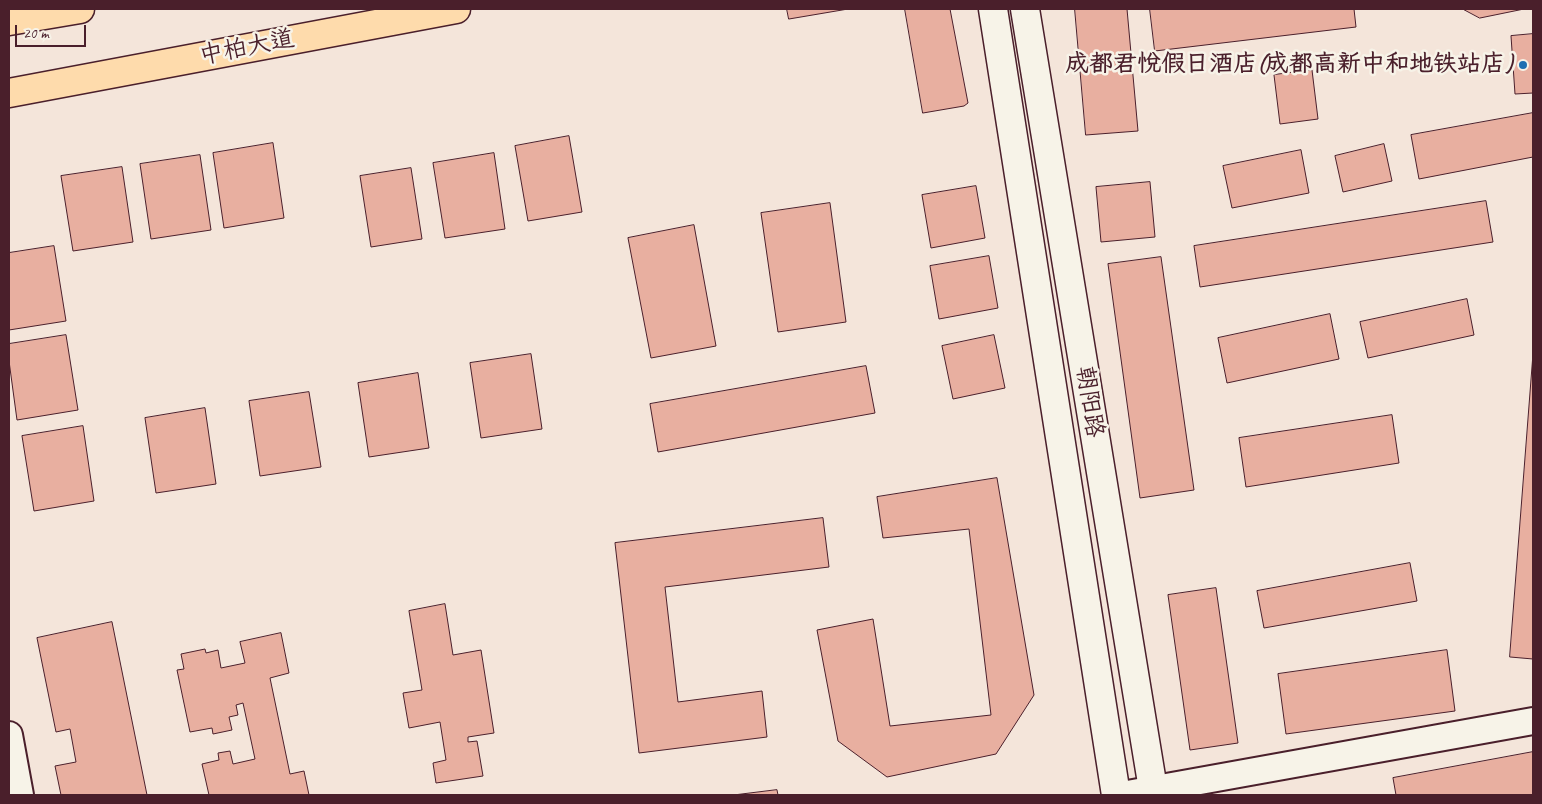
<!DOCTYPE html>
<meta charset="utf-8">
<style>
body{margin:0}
#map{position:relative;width:1542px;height:804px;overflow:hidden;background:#f4e5da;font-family:Caveat,sans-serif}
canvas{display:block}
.frame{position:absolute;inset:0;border:10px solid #4a1f2b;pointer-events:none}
.scale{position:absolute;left:15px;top:25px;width:71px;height:22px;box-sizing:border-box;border:2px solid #4a1f2b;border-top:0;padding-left:6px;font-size:15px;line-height:18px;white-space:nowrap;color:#4a1f2b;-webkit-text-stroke:4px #f7f3e8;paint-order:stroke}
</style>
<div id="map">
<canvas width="1542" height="804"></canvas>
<div class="frame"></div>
<div class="scale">20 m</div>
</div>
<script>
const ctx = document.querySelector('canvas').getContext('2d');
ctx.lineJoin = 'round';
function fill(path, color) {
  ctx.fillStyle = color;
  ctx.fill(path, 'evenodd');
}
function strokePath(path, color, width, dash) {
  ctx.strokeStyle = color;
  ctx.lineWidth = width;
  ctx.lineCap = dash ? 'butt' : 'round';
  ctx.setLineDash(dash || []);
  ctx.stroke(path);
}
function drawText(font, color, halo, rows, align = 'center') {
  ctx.font = font + ' Caveat,"LXGW WenKai TC",sans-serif';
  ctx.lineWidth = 5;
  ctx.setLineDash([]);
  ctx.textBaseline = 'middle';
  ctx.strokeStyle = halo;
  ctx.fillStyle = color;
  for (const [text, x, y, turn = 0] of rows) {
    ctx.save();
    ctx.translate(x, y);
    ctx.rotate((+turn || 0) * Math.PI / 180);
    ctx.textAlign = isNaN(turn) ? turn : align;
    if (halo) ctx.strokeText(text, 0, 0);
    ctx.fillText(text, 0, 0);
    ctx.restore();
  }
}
const building = new Path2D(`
 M787 9H848L789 19Z
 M905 9H950L968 103 964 106 923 113Z
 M1075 9H1127L1138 131 1086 135Z
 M1150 9H1354L1356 27 1155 51Z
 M1463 9H1524L1480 18Z
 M1533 34V93L1515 94 1511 36Z
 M1312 70 1318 119 1280 124 1274 75Z
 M1533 113V157L1419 179 1411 135Z
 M569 136 582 212 528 221 515 146Z
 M273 143 284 218 224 228 213 153Z
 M1384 144 1392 181 1343 192 1335 156Z
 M1301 150 1309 193 1232 208 1223 166Z
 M494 153 505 229 445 238 433 163Z
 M200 155 211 230 151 239 140 164Z
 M122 167 133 242 73 251 61 176Z
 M411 168 422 239 371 247 360 176Z
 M1150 182 1155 237 1101 242 1096 187Z
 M976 186 985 238 931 248 922 195Z
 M1486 201 1493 242 1200 287 1194 246Z
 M830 203 846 322 778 332 761 213Z
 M694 225 716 346 651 358 628 238Z
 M54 246 66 321 9 330V253Z
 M989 256 998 308 939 319 930 266Z
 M1161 257 1194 490 1140 498 1108 264Z
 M1467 299 1474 335 1368 358 1360 322Z
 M1330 314 1339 359 1227 383 1218 338Z
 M66 335 78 410 17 420 9 361V344Z
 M994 335 1005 388 953 399 942 346Z
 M531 354 542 429 481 438 470 363Z
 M1533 354V659L1510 657Z
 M866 366 875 413 658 452 650 404Z
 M418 373 429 448 369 457 358 383Z
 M309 392 321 467 260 476 249 401Z
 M205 408 216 484 156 493 145 418Z
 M1392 415 1399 463 1246 487 1239 438Z
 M83 426 94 501 34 511 22 436Z
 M997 478 1034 695 996 754 887 777 838 741 817 630 873 619 890 726 991 715 969 529 883 538 877 497Z
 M823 518 829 567 665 587 678 702 762 691 767 737 639 753 615 543Z
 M1410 563 1417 601 1264 628 1257 591Z
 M1216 588 1238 743 1190 750 1168 595Z
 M445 604 453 655 481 650 494 733 468 737V742L477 741 483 776 436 783 433 763 446 760 440 722 409 728 403 693 422 690 409 611Z
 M112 622 147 795H61L55 766 76 762 70 729 56 732 37 638Z
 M281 633 289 673 270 678 290 774 304 771 309 795H209L202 764 219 760 218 753 230 751 233 764 255 759 243 703 236 705 238 715 229 717 232 730 213 734 212 728 190 732 177 670 184 669 181 654 205 649 206 653 218 650 221 668 245 663 240 642Z
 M1447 650 1455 711 1286 734 1278 674Z
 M1533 752V795H1396L1393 778Z
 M777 790 778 795H734Z`);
const minor = new Path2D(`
 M9 735 20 795
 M1122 795 1533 721`);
const secondary = new Path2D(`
 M993 9 1116 795
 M1025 9 1154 795`);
const primary = new Path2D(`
 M9 21 80 9
 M9 93 456 9`);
const markers = [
 [1523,65,5,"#1f6fb2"]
];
const streetNames = [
 ["中柏大道",247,48,-11],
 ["朝阳路",1089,402,81]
];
const poiNames = [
 ["成都君悦假日酒店(成都高新中和地铁站店)",1513,65]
];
fill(building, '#e8afa0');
strokePath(building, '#4a1f2b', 1);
strokePath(minor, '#4a1f2b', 30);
strokePath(secondary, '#4a1f2b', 31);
strokePath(primary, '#4a1f2b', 31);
strokePath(minor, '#f7f3e8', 26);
strokePath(secondary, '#f7f3e8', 28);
strokePath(primary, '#fedbac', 28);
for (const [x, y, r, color] of markers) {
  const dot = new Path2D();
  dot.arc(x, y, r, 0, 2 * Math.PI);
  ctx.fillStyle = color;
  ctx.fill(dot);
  strokePath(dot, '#f7f3e8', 2);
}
drawText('24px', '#4a1f2b', '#f7f3e8', streetNames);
drawText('bold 24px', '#4a1f2b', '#f7f3e8', poiNames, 'right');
</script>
